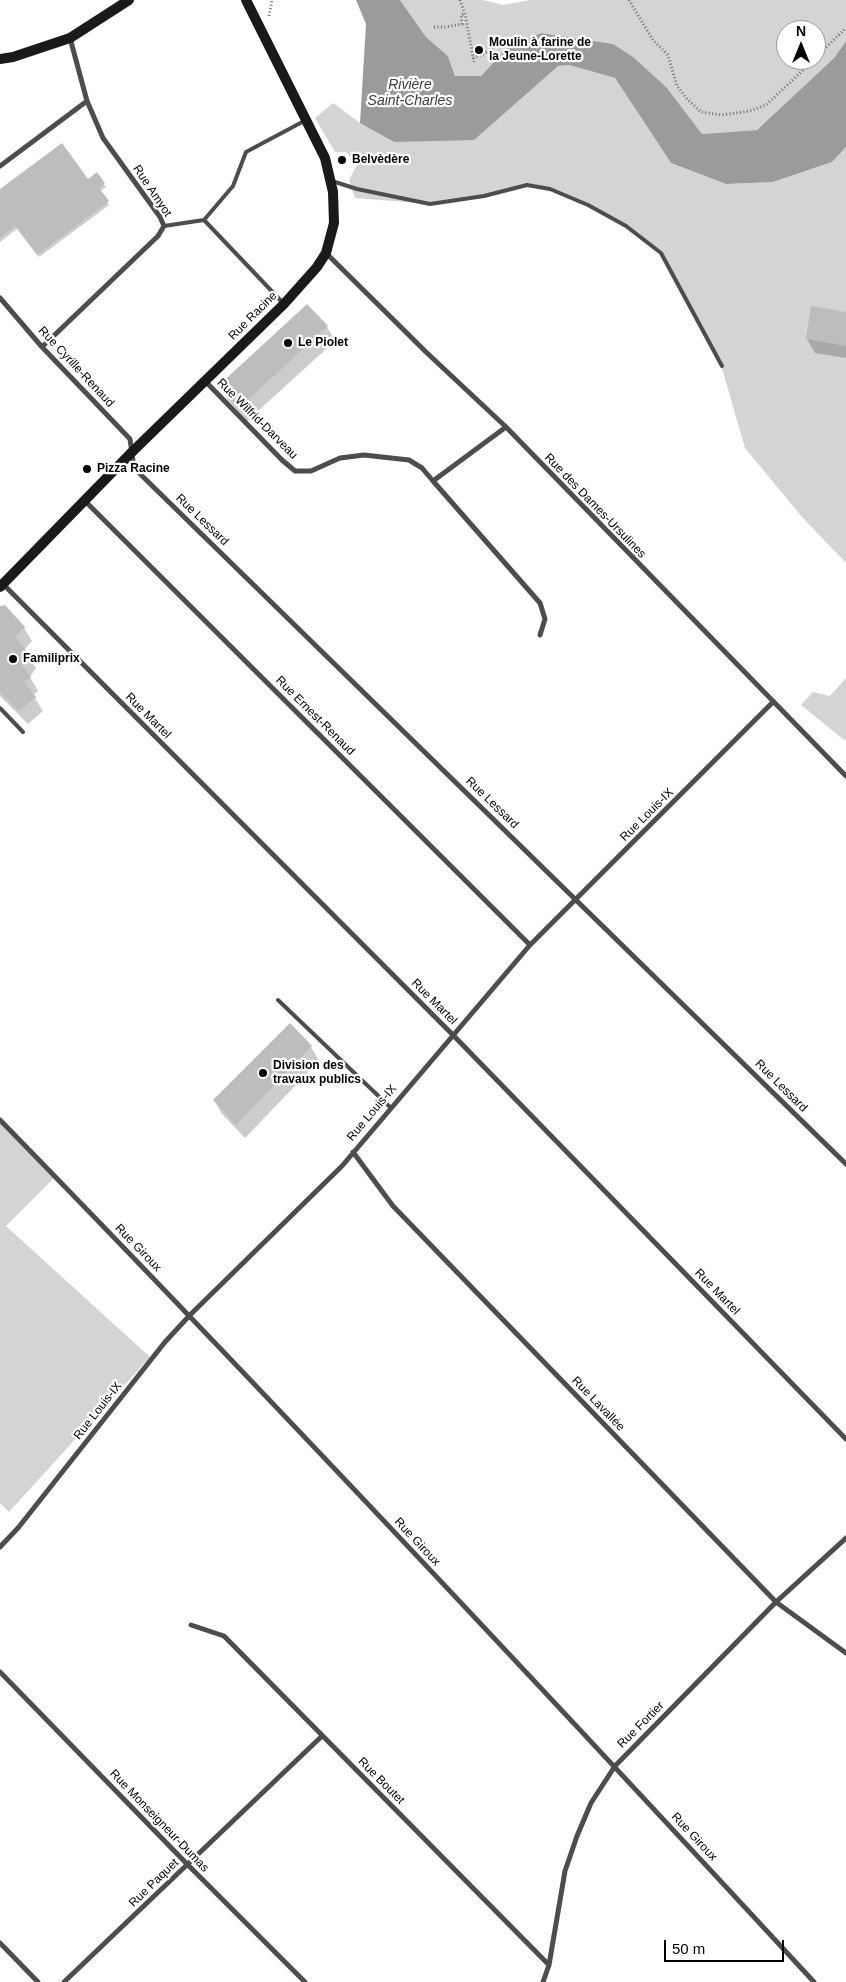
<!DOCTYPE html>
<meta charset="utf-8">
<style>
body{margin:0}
#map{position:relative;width:846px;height:1982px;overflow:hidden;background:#fff;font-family:Arial,sans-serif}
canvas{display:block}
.north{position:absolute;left:776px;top:20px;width:50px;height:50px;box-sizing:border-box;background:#fff;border:1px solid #999;border-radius:50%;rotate:0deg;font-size:14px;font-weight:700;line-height:20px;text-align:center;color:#000}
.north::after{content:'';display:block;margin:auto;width:18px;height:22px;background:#000;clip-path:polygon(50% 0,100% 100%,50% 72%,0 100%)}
.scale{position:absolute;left:664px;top:1940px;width:120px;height:22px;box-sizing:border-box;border:2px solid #000;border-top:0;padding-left:6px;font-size:15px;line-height:18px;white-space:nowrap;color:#000;-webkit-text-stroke:4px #fff;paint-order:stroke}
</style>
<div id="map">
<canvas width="846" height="1982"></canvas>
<div class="north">N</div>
<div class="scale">50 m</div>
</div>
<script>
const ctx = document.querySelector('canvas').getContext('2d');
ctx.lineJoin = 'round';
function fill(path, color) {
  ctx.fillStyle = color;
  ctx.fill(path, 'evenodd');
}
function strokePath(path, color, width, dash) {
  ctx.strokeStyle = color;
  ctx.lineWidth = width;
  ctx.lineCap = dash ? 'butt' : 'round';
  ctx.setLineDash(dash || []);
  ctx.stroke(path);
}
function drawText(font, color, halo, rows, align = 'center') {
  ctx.font = font + ' Arial,sans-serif';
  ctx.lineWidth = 4.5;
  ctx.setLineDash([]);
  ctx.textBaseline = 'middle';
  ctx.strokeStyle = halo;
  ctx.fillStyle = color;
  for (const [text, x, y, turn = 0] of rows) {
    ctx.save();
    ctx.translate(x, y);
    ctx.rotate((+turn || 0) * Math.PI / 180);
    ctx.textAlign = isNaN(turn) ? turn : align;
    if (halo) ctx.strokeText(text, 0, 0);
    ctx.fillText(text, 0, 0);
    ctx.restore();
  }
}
const green = new Path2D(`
 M400 0H483L503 5 531 0H846V41L834 58 757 130 702 134 667 88 613 44 541 33 507 48 481 76H455L448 56 426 37ZM786 30H816V60H786Z
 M569 65 615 78 671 163 726 184 773 182 832 162 846 147V563L802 517 745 448 721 365 661 254 627 226 554 190 524 185 504 191 430 204 355 198 349 180 357 165 346 152H335L315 118 333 103 360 123 394 142 559 66Z
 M846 678V739L844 740 801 705 813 692 830 696Z
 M0 1123 54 1178 6 1226 150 1357 9 1512 0 1503Z`);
const water = new Path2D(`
 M356 0H400L426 37 448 56 455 76H481L507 48 541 33 613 44 633 57 667 88 702 134 757 130 834 58 846 41V147L832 162 773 182 726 184 671 163 615 78 569 65 558 66 474 140 394 142 360 123 366 24Z`);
const shadow = new Path2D(`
 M97 174 106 187 100 191 109 205 39 257 18 228 0 242V190L88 180Z
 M812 307 846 313V358L815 353 807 339Z
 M327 327 335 341 247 421 228 400 220 386Z
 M0 607 24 628 32 641 24 650 36 668 30 677 38 691 33 695 43 711 28 724 0 696Z
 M290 1025 311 1047 319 1061 245 1138 222 1114 214 1100Z`);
const building = new Path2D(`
 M62 143 88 179 97 172 105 183 99 188 109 201 37 255 15 226 0 238V189Z
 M307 304 328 326 239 408 218 386Z
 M811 306 846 312V346L806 339Z
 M5 605 25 627 15 637 29 654 21 664 31 677 24 682 36 697 19 711 0 692V606Z
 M290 1023 312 1046 236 1125 213 1100Z`);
const path = new Path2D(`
 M460 0 465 14 474 62
 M629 0 653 40 668 55 677 86 687 99 701 112 722 115 750 111 766 105 814 60
 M269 16 272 0
 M434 27H445L462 24 461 15 465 14
 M816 57 846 28
 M473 58 492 50V44L500 41`);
const lane = new Path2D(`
 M332 181 357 189 430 204 484 196 527 185 550 189 588 205 626 226 661 253 722 366
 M204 220 284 304
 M164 226 204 220 233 186 246 152 306 120
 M0 708 23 732
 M278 1000 391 1108`);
const street = new Path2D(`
 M0 166 87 101
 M326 253 426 352 506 427 846 776
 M0 298 42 347 130 439 134 468 846 1164
 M42 347 158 236 164 226 160 217 103 138 87 101 70 38
 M206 382 282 460 295 471H311L340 458 364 455 409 460 422 468 433 481
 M506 427 433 481 540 603 545 619 540 635
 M85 501 530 945
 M3 584 453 1035 846 1439
 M0 1120C276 1403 546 1692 814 1982
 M353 1152 393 1206 776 1602 846 1653
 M0 1547 18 1528 165 1342 190 1315 342 1166 530 945 772 703
 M191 1625 224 1636 549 1965
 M0 1672 187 1864 305 1982
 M0 1943 38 1982
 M64 1982 322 1736
 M543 1982 549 1965 565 1871 577 1836 591 1803 615 1766 776 1602 846 1538`);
const secondary = new Path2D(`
 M0 59 13 57 70 38 129 0
 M0 587 132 452 284 304 317 267 326 253 334 223 333 192 325 158 246 0`);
const markers = [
 [479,50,5,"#000"],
 [342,160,5,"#000"],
 [288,343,5,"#000"],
 [87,469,5,"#000"],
 [13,659,5,"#000"],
 [263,1073,5,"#000"]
];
const poiNames = [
 ["Moulin à farine de",489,43],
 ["la Jeune-Lorette",489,57],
 ["Belvèdère",352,160],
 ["Le Piolet",298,343],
 ["Pizza Racine",97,469],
 ["Familiprix",23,659],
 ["Division des",273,1066],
 ["travaux publics",273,1080]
];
const streetNames = [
 ["Rue Amyot",152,191,56],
 ["Rue Racine",253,316,-45],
 ["Rue Cyrille-Renaud",76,367,47],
 ["Rue Wilfrid-Darveau",257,419,45],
 ["Rue des Dames-Ursulines",595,506,46],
 ["Rue Lessard",202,520,44],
 ["Rue Martel",148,716,45],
 ["Rue Ernest-Renaud",315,716,45],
 ["Rue Lessard",492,803,44],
 ["Rue Louis-IX",647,815,-45],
 ["Rue Martel",434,1002,45],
 ["Rue Lessard",781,1086,45],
 ["Rue Louis-IX",372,1113,-50],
 ["Rue Giroux",138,1248,46],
 ["Rue Martel",717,1292,46],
 ["Rue Lavallée",598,1404,46],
 ["Rue Louis-IX",98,1411,-52],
 ["Rue Giroux",417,1542,47],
 ["Rue Fortier",641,1725,-45],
 ["Rue Boutet",381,1781,45],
 ["Rue Monseigneur-Dumas",159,1821,46],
 ["Rue Giroux",694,1837,47],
 ["Rue Paquet",154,1883,-44]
];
const waterNames = [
 ["Rivière",410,85],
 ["Saint-Charles",410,101]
];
fill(green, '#d4d4d4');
fill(water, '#9b9b9b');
fill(shadow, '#0003');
fill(building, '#bdbdbd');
strokePath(path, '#6f6f6f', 3, [1, 2.5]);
strokePath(lane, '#4d4d4d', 4);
strokePath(street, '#4d4d4d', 5);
strokePath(secondary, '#1a1a1a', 10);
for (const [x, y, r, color] of markers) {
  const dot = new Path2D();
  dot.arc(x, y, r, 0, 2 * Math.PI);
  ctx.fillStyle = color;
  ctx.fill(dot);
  strokePath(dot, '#fff', 2);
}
drawText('bold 12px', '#000', '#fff', poiNames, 'left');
drawText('12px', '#000', '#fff', streetNames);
drawText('italic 14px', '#3c3c3c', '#fff', waterNames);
</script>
